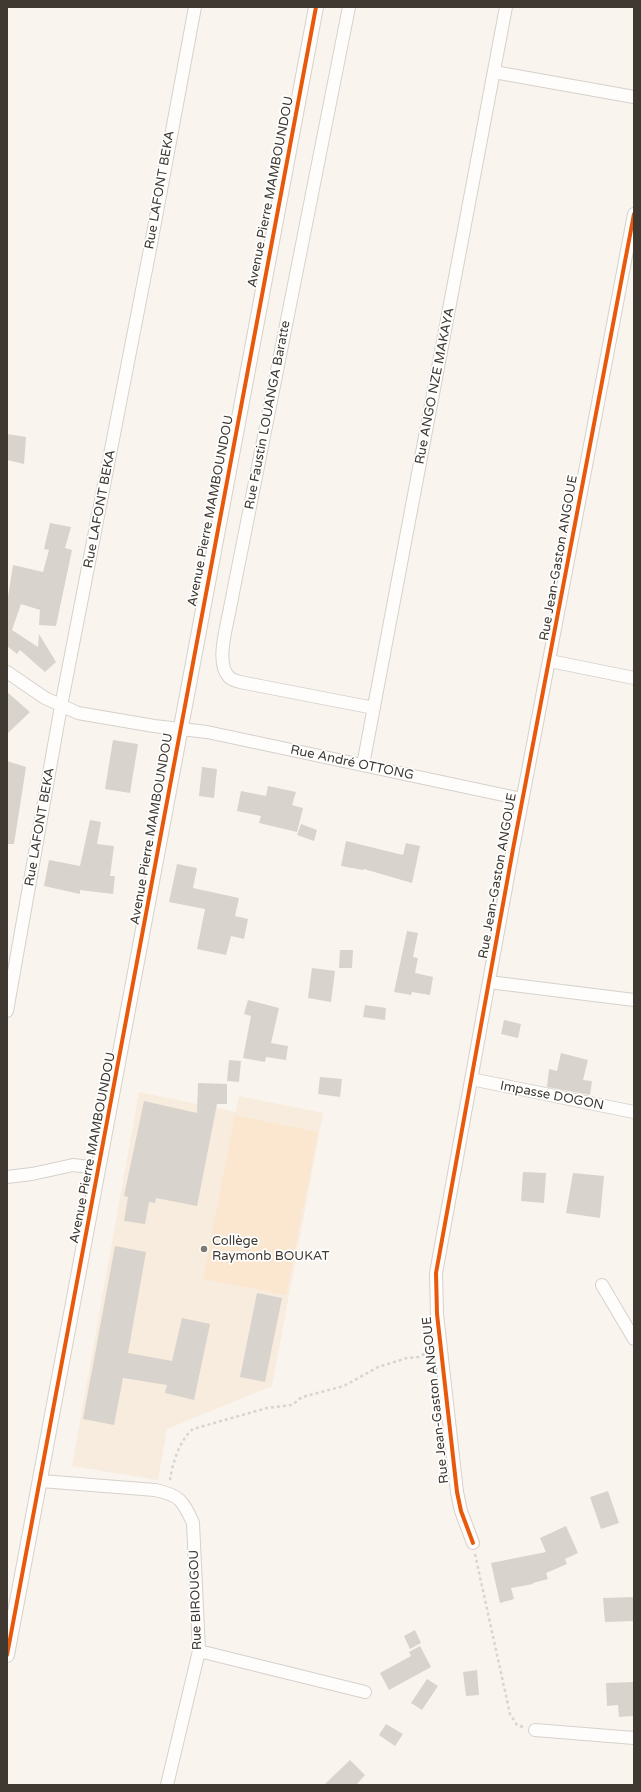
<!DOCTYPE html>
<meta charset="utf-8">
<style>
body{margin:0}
#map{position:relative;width:641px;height:1792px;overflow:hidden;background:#faf4ee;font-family:"Varela Round",sans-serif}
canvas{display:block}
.frame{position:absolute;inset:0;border:8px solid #3f3932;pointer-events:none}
</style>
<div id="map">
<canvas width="641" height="1792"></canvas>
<div class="frame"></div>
</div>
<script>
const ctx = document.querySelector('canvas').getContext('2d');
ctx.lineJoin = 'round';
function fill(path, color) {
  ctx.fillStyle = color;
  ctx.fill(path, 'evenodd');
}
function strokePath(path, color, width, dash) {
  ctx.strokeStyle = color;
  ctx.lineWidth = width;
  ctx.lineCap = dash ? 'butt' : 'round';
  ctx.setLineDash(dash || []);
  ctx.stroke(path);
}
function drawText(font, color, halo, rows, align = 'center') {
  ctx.font = font + ' "Varela Round",sans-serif';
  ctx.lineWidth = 3.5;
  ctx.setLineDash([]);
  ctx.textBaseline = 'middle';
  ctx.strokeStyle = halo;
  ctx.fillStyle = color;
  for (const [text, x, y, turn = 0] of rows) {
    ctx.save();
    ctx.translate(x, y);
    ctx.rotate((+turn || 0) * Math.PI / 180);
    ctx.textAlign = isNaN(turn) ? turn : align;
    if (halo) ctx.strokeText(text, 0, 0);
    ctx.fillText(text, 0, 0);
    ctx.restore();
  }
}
const built = new Path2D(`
 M139 1092 236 1112 239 1096 323 1113 272 1386 167 1429 158 1480 72 1466Z`);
const green = new Path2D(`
 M235 1115 318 1132 286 1295 203 1279Z`);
const building = new Path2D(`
 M7 434 26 437 24 464 7 460Z
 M50 523 71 527 65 548 72 550 56 626 39 625 40 610 21 604 12 630 38 647 39 634 56 662 45 672 20 650 17 654 7 646V603L13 565 43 572 49 550 44 549Z
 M7 692 30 712 7 734Z
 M113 740 138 744 130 793 105 789Z
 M7 761 26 767 14 844H7Z
 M202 767 217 769 214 798 199 796Z
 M268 786 296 792 292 805 303 808 297 832 259 823 261 816 237 811 241 791 266 796Z
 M90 820 101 822 97 844 114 846 110 876H115L113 894 80 890V894L44 886 49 860 80 866Z
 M301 824 317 830 314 841 297 835Z
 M346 841 403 855 406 843 420 846 412 883 364 869 363 870 341 866Z
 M177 864 197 868 193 888 239 898 235 916 248 919 244 939 231 936 226 955 197 949 205 909 169 902Z
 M407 931 418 933 413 957 418 958 415 973 433 977 430 995 412 992 411 995 394 992Z
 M340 950H353L352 968H339Z
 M312 968 335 971 331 1002 308 998Z
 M248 1000 279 1008 271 1043 288 1046 286 1060 266 1057 265 1062 243 1058 251 1016 244 1014Z
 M365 1005 386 1008 385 1020 363 1017Z
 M504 1020 521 1024 518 1038 501 1034Z
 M561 1053 588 1060 583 1080 592 1081 590 1095 547 1087 549 1069 557 1071Z
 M229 1060 241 1061 239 1082 227 1081Z
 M320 1077 342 1079 340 1097 318 1094Z
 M198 1083 227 1084V1104H217L197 1206 156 1198 155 1203 149 1202 145 1224 124 1221 128 1197 124 1196 144 1101 197 1113Z
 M523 1172 546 1173 544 1203 521 1201Z
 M573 1173 604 1176 600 1218 566 1213Z
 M115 1246 146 1252 128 1353 172 1361 182 1318 210 1324 194 1400 165 1393 167 1385 123 1378 114 1425 83 1419Z
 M257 1293 282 1298 265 1382 240 1377Z
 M608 1491 619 1523 601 1529 590 1497Z
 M566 1526 578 1553 565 1559 567 1564 546 1573 548 1579 533 1583V1584L511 1588 514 1599 500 1603 491 1563 546 1552 540 1538Z
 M634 1597V1621L605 1622 603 1598Z
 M415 1630 421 1643 410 1649 404 1636Z
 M420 1646 431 1667 389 1690 380 1673 411 1656 409 1652Z
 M477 1670 479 1695 466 1696 463 1672Z
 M427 1679 438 1686 422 1710 411 1703Z
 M633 1682 634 1716 619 1717 618 1705 607 1706 606 1683Z
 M386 1724 403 1734 395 1746 379 1735Z
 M350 1760 365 1775 356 1785H324Z`);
const path = new Path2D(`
 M170 1480C172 1464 180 1439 193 1429L267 1408 292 1405 302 1397 344 1386 378 1367 407 1358 419 1357 429 1351
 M475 1554 510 1714 517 1725 523 1727`);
const minor = new Path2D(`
 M349 7 230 608C227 626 215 663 229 677 231 679 236 681 240 682L374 708
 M494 72 634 97
 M550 661 634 678
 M7 672 45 698 78 713 154 726 207 732 522 799
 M363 765 506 7
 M489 982 634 1000
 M7 1011 61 706 151 244 195 7
 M471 1079 634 1112
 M7 1177 32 1174 73 1165 99 1168
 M602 1285 634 1339
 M41 1481 155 1490C180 1495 183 1501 193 1523L199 1651 167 1785
 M473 1543 461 1511 457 1492 437 1314 436 1273 513 849 634 214
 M199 1651 365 1692
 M535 1730 634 1738`);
const tertiary = new Path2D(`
 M7 1655 316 7`);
const cycleway = new Path2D(`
 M473 1543 461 1511 457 1492 437 1314 436 1273 513 849 634 214
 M7 1655 316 7`);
const markers = [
 [204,1249,4,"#807a74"]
];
const streetNames = [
 ["Rue LAFONT BEKA",160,190,-80],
 ["Avenue Pierre MAMBOUNDOU",271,192,-79],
 ["Rue ANGO NZE MAKAYA",435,386,-79],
 ["Rue Faustin LOUANGA Baratte",268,415,-79],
 ["Rue LAFONT BEKA",100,509,-79],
 ["Avenue Pierre MAMBOUNDOU",211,511,-79],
 ["Rue Jean-Gaston ANGOUE",559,558,-80],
 ["Rue André OTTONG",352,763,12],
 ["Rue LAFONT BEKA",40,827,-80],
 ["Avenue Pierre MAMBOUNDOU",152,829,-80],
 ["Rue Jean-Gaston ANGOUE",498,876,-80],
 ["Impasse DOGON",552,1096,11],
 ["Avenue Pierre MAMBOUNDOU",93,1148,-79],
 ["Rue Jean-Gaston ANGOUE",436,1400,-96],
 ["Rue BIROUGOU",196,1600,-92]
];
const poiNames = [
 ["Collège",212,1242],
 ["Raymonb BOUKAT",212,1257]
];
fill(built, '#f7ecde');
fill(green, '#fbe7d0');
fill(building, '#d8d3cd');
strokePath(minor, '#d6d1cb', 14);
strokePath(tertiary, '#d6d1cb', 16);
strokePath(path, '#d7d5d3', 2.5, [3, 3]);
strokePath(minor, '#fefdfc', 12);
strokePath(tertiary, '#fefdfc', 14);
strokePath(cycleway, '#e8590c', 4);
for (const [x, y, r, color] of markers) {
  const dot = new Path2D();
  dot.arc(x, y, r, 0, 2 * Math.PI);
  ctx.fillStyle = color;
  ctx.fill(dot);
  strokePath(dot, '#fff', 1.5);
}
drawText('13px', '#3f3932', '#fff', streetNames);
drawText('13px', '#3f3932', '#fff', poiNames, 'left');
</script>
